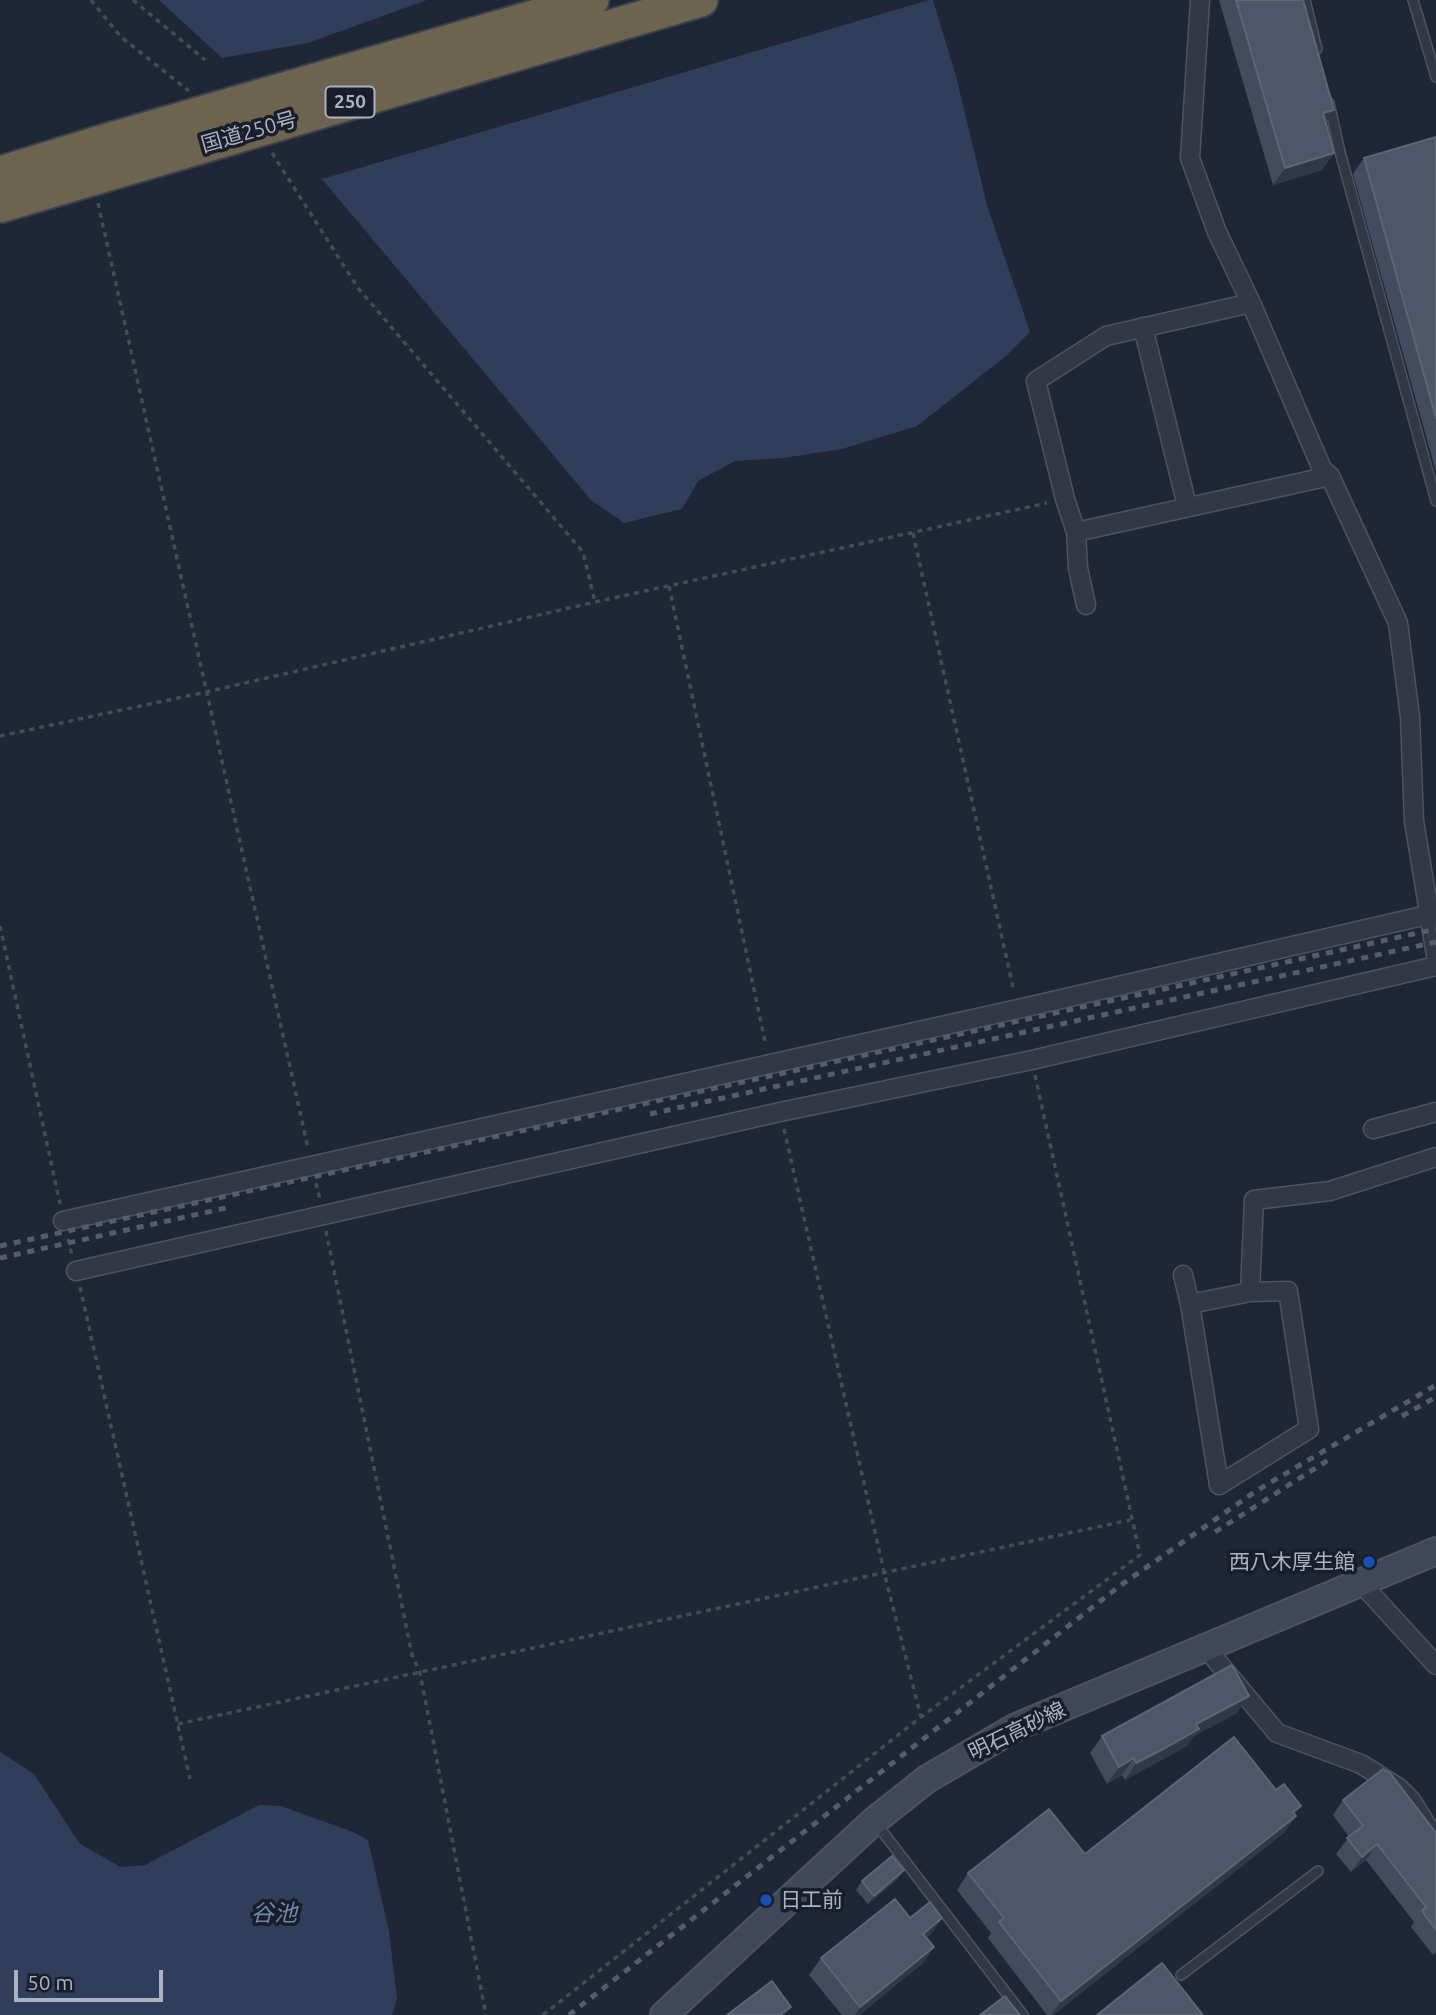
<!DOCTYPE html>
<meta charset="utf-8">
<style>
body{margin:0}
#map{position:relative;width:1436px;height:2015px;overflow:hidden;background:#1f2635;font-family:Ubuntu,sans-serif}
canvas{display:block}
.scale{position:absolute;left:14px;top:1970px;width:149px;height:32px;box-sizing:border-box;border:4px solid #acb2c3;border-top:0;padding-left:9px;font-size:21px;line-height:24px;white-space:nowrap;color:#acb2c3;-webkit-text-stroke:5px #181e2a;paint-order:stroke}
</style>
<div id="map">
<canvas width="1436" height="2015"></canvas>
<div class="scale">50 m</div>
</div>
<script>
const ctx = document.querySelector('canvas').getContext('2d');
ctx.lineJoin = 'round';
function fill(path, color) {
  ctx.fillStyle = color;
  ctx.fill(path, 'evenodd');
}
function strokePath(path, color, width, dash) {
  ctx.strokeStyle = color;
  ctx.lineWidth = width;
  ctx.lineCap = dash ? 'butt' : 'round';
  ctx.setLineDash(dash || []);
  ctx.stroke(path);
}
function drawText(font, color, halo, rows, align = 'center') {
  ctx.font = font + ' Ubuntu,"Noto Sans JP",sans-serif';
  ctx.lineWidth = 7;
  ctx.setLineDash([]);
  ctx.textBaseline = 'middle';
  ctx.strokeStyle = halo;
  ctx.fillStyle = color;
  for (const [text, x, y, turn = 0] of rows) {
    ctx.save();
    ctx.translate(x, y);
    ctx.rotate((+turn || 0) * Math.PI / 180);
    ctx.textAlign = isNaN(turn) ? turn : align;
    if (halo) ctx.strokeText(text, 0, 0);
    ctx.fillText(text, 0, 0);
    ctx.restore();
  }
}
const water = new Path2D(`
 M159 0H427L308 43 222 58Z
 M929 0H933L956 76 987 205 1030 332 1006 356 917 426 842 449 783 458 735 461 698 481 682 509 624 523 591 500 322 179Z
 M0 1752 34 1774 80 1844 121 1867 145 1865 259 1805 281 1806 353 1832 368 1840 389 1931 397 1999 392 2015H0Z`);
const path = new Path2D(`
 M91 0 121 37 189 91
 M133 0 205 60
 M272 153 358 288 583 552 595 602
 M98 203 308 1148
 M913 533 1014 992
 M669 586 766 1046
 M0 736 206 692 595 602 1047 503
 M0 926 60 1204
 M784 1129 884 1572 921 1717
 M316 1183 320 1200
 M326 1231 412 1655 420 1673 486 2015
 M68 1239 72 1255
 M80 1287 190 1779
 M178 1724 1130 1520
 M543 2015 921 1717 1140 1555 1035 1075`);
const lane = new Path2D(`
 M1305 0 1317 49
 M1413 0 1436 77
 M1329 103 1340 152 1436 501
 M875 1822 1023 2015
 M1181 1975 1318 1871`);
const street = new Path2D(`
 M1200 0 1190 158 1217 232 1251 303 1322 469 1330 476 1398 623 1410 717 1414 821 1436 955
 M1251 303 1106 336 1036 381 1065 499 1076 532 1330 476
 M1143 327 1187 506
 M1076 532 1078 568 1086 605
 M1373 1129 1436 1112
 M63 1221 1018 1009 1436 913
 M76 1271 780 1112 1032 1060 1436 966
 M1183 1275 1190 1304 1219 1485 1309 1429 1288 1291 1250 1292 1190 1304
 M1250 1292 1254 1200 1330 1191 1436 1157
 M1361 1583 1436 1665
 M1206 1648 1277 1733 1361 1764 1399 1788 1411 1800 1436 1840`);
const secondary = new Path2D(`
 M664 2015 874 1821 927 1779 1016 1727 1436 1551`);
const highway = new Path2D(`
 M0 173 101 142 592 0
 M0 206 701 0`);
const rail = new Path2D(`
 M650 1114 1436 942
 M0 1246 1436 929
 M0 1258 226 1208
 M1402 1416 1436 1397
 M1215 1532 1330 1459
 M569 2015 1121 1585 1256 1491 1436 1385`);
const wall = new Path2D(`
 M1219 0H1303L1334 110 1325 123 1334 153 1322 170 1273 185Z
 M1436 137V472L1353 174 1364 158Z
 M1237 1713 1194 1736 1187 1746 1125 1780 1122 1775 1107 1784 1090 1753 1102 1736Z
 M1343 1800 1436 1833V1952L1433 1955 1411 1927 1414 1922 1366 1860 1351 1872 1336 1854 1349 1837 1333 1815Z
 M1295 1815 1296 1816 1284 1833 1053 2015H1047L988 1938 991 1933 957 1890 968 1873 1085 1854Z
 M898 1879 868 1904 856 1890 862 1881Z
 M910 1918H942L930 1935 926 1938 934 1947 922 1964 859 2015H842L809 1975 821 1958Z`);
const shadedWall = new Path2D(`
 M1334 110 1323 127V113Z
 M1334 153 1322 170 1273 185 1285 168Z
 M1249 1696 1237 1713 1194 1736 1187 1746 1125 1780 1136 1763 1196 1724Z
 M1134 1758 1122 1775 1107 1784 1119 1767Z
 M1301 1806 1291 1820 1296 1816 1284 1833 1053 2015H1051L1061 2001Z
 M1377 1844 1366 1860 1351 1872 1362 1857Z
 M904 1870 898 1879 868 1904 874 1896Z
 M942 1918 930 1935 911 1951 923 1934Z
 M934 1947 922 1964 859 2015H855L860 2007Z
 M791 2007 785 2015H780Z`);
const building = new Path2D(`
 M1236 0H1303L1334 110 1323 113 1334 153 1285 168Z
 M1436 137V418L1364 158Z
 M1232 1665 1249 1696 1196 1724 1199 1729 1167 1747 1136 1763 1134 1758 1119 1767 1102 1736Z
 M1234 1737 1276 1790 1284 1784 1301 1806 1293 1812 1296 1816 1061 2001 999 1922 1004 1918 968 1873 1049 1809 1085 1854Z
 M1383 1769 1390 1773 1436 1833V1930L1422 1911 1426 1907 1377 1844 1362 1857 1347 1838 1363 1826 1343 1800Z
 M892 1856 904 1870 874 1896 862 1881Z
 M895 1899 910 1918 930 1902 942 1918 923 1934 934 1947 860 2007 821 1958Z
 M1162 1963 1203 2015H1097Z
 M772 1981 791 2007 781 2014 782 2015H727Z
 M1005 1996 1020 2015H980Z`);
const markers = [
 [1369,1562,7,"#1a4fb4"],
 [766,1900,7,"#1a4fb4"]
];
const shields = [
 [350,102,49]
];
const shieldNames = [
 ["250",350,102]
];
const streetNames = [
 ["国道250号",249,132,-16],
 ["明石高砂線",1017,1731,-26]
];
const poiNames = [
 ["西八木厚生館",1355,1562],
 ["日工前",780,1900,"left"]
];
const waterNames = [
 ["谷池",274,1913]
];
fill(water, '#313e5b');
strokePath(lane, '#4d5361', 12);
strokePath(street, '#4d5361', 21);
strokePath(secondary, '#4d5361', 30);
strokePath(highway, '#3a404d', 37);
strokePath(path, '#3e4f54', 3.5, [5, 5]);
strokePath(lane, '#323846', 9);
strokePath(street, '#323846', 18);
strokePath(secondary, '#404759', 26);
strokePath(highway, '#6c644f', 33);
strokePath(rail, '#545c6d', 5, [7, 7]);
fill(wall, '#434c5e');
fill(shadedWall, '#303849');
fill(building, '#4e5769');
strokePath(building, '#5d6577', 2);
for (const [x, y, r, color] of markers) {
  const dot = new Path2D();
  dot.arc(x, y, r, 0, 2 * Math.PI);
  ctx.fillStyle = color;
  ctx.fill(dot);
  strokePath(dot, '#181e2a', 2.5);
}
for (const [x, y, w] of shields) {
  const box = new Path2D();
  box.roundRect(x - w / 2, y - 15.5, w, 31, 5);
  ctx.fillStyle = '#181e2a';
  ctx.fill(box);
  strokePath(box, '#acb2c3', 2);
}
drawText('bold 19px', '#acb2c3', null, shieldNames);
drawText('21px', '#acb2c3', '#181e2a', streetNames);
drawText('21px', '#acb2c3', '#181e2a', poiNames, 'right');
drawText('italic 23px', '#7486ac', '#181e2a', waterNames);
</script>
